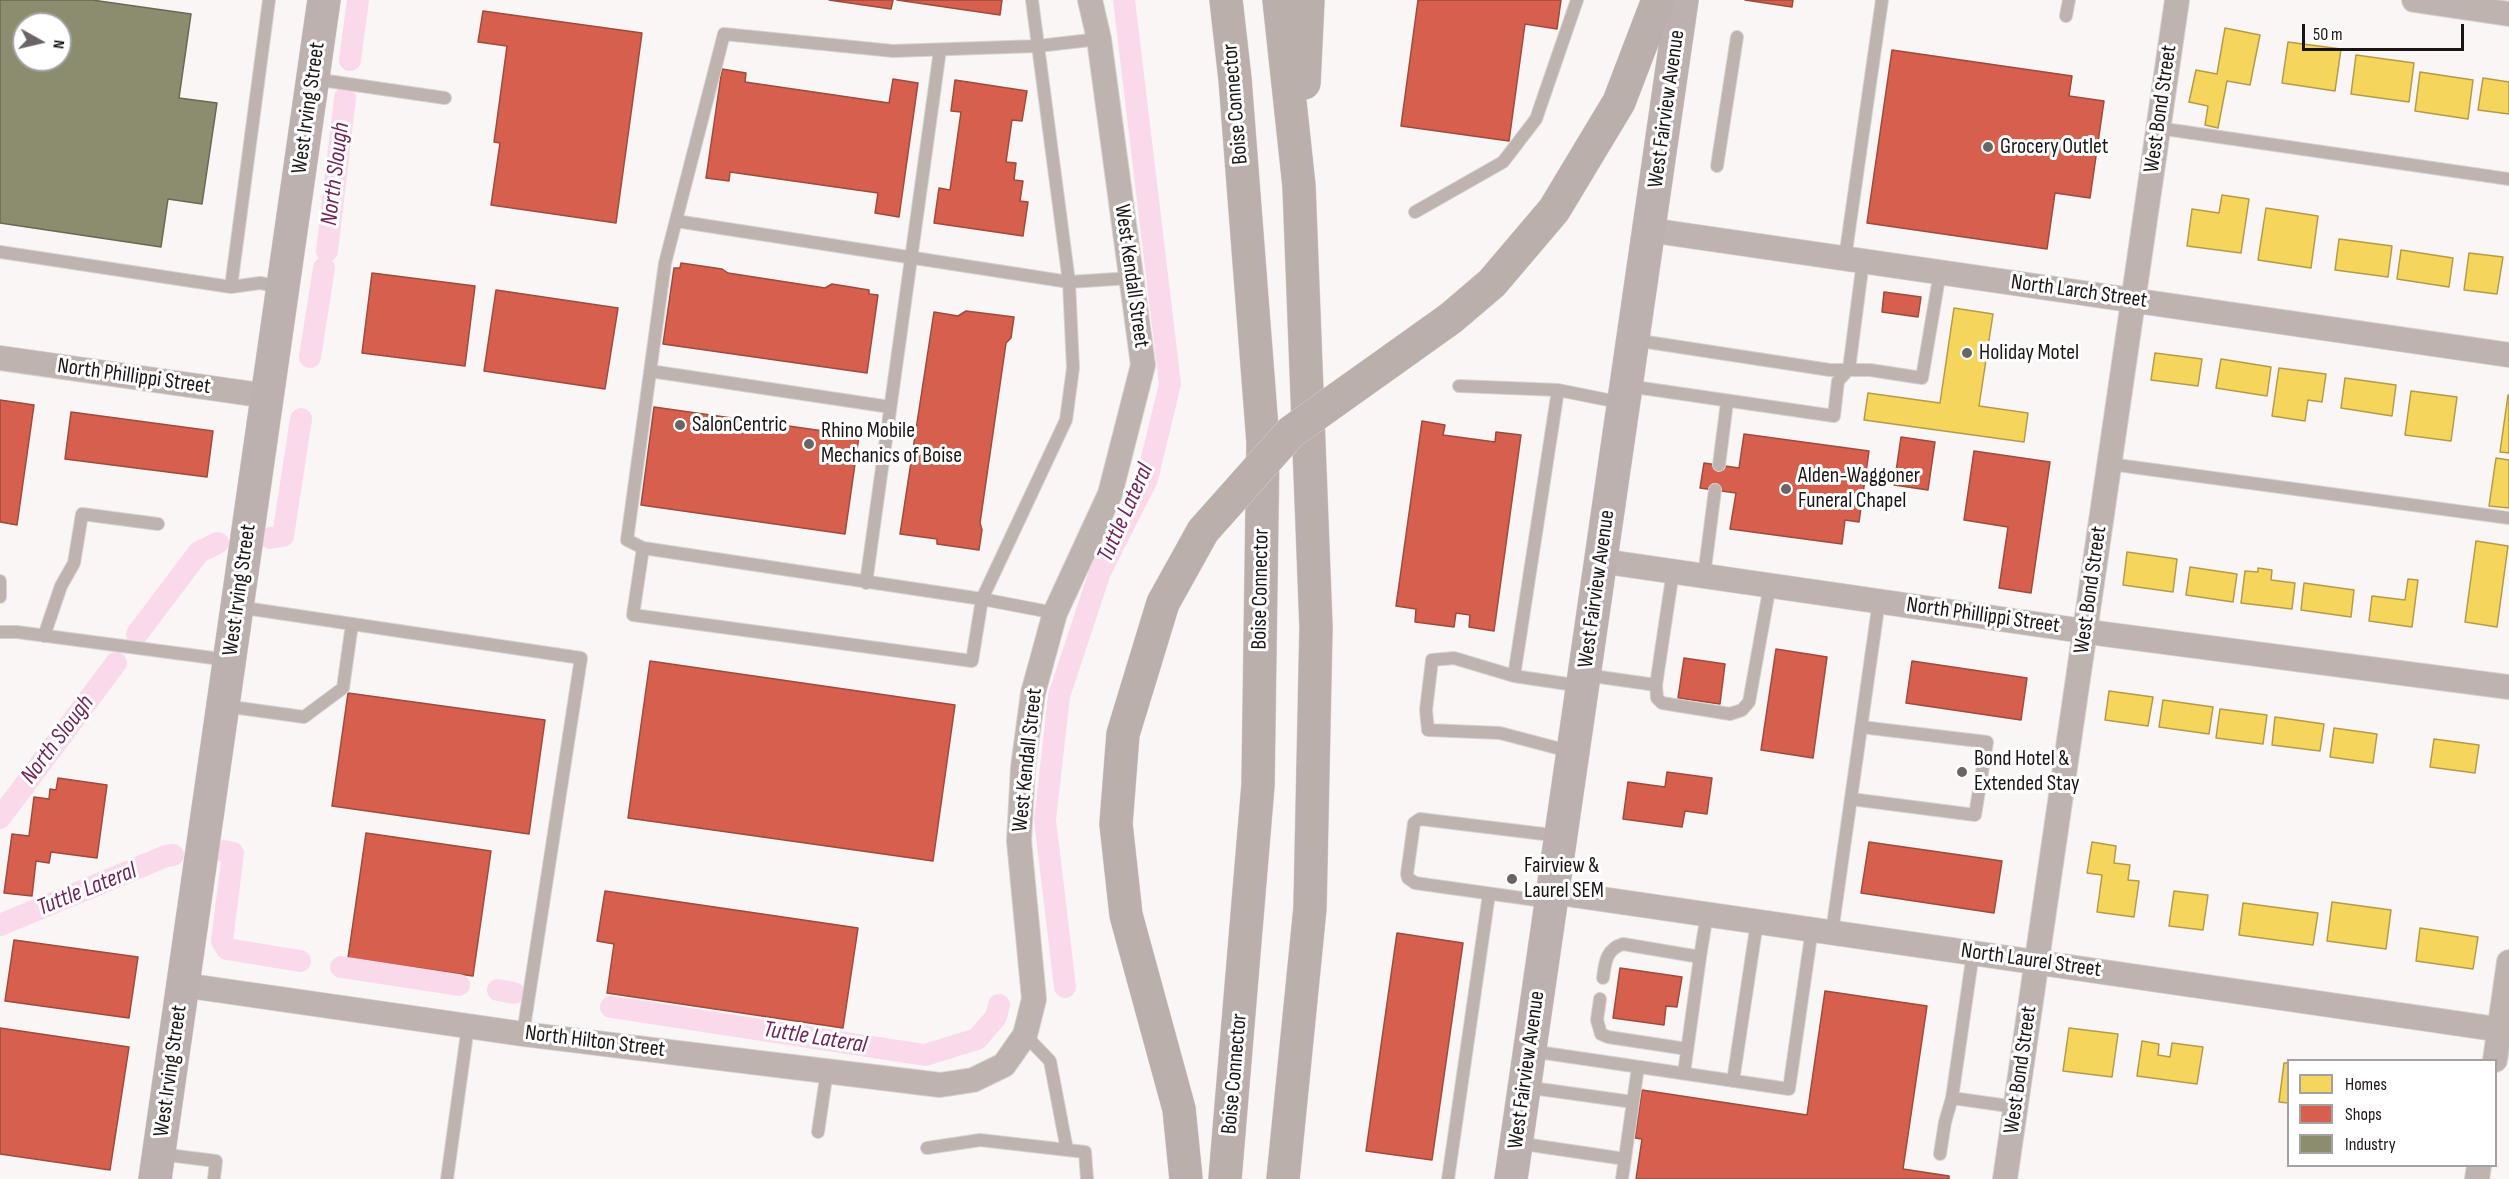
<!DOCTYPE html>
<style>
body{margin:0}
#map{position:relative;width:2509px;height:1179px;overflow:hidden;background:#fbf6f6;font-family:"Sofia Sans Condensed",sans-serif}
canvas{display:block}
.legend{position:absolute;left:2287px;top:1059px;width:210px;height:108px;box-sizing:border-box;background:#fff;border:2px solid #a4a1a1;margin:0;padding:8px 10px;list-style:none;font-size:18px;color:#1c1515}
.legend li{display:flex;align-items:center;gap:12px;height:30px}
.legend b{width:30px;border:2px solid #a4a1a1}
.north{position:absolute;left:12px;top:12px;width:60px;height:60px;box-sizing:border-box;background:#fff;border:2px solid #a4a1a1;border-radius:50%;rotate:98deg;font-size:16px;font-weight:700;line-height:24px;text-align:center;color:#1c1515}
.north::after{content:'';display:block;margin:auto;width:21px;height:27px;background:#6a6464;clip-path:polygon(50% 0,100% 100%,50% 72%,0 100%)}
.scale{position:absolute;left:2302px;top:24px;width:162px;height:27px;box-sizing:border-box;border:3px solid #1c1515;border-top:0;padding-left:8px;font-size:18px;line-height:21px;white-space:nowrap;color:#1c1515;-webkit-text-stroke:4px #fff;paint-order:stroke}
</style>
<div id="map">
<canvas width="2509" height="1179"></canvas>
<ul class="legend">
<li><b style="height:16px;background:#f6d55c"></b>Homes</li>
<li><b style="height:16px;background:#d6604d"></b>Shops</li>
<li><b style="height:16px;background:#8c8c6e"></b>Industry</li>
</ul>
<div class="north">N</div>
<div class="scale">50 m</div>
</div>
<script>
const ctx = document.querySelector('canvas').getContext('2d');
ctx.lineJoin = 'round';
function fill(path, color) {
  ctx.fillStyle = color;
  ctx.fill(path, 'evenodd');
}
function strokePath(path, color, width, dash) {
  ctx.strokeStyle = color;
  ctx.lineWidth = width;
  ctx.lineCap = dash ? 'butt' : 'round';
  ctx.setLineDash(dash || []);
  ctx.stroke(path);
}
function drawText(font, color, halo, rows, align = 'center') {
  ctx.font = font + ' "Sofia Sans Condensed",sans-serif';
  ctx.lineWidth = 6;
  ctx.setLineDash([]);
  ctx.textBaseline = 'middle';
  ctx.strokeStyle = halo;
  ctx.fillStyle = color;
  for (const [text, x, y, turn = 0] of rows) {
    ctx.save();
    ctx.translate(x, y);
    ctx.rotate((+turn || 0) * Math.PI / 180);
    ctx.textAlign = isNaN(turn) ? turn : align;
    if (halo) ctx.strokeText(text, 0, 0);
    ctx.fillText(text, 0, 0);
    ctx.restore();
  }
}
const homes = new Path2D(`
 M2225 28 2260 35 2250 85 2227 81 2218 128 2205 125 2208 106 2189 102 2196 70 2217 74Z
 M2288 42 2341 49 2335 91 2282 83Z
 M2356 55 2414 63 2409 102 2351 94Z
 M2420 72 2473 80 2468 119 2415 111Z
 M2483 78 2509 82V114L2478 110Z
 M2222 195 2249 199 2241 253 2187 246 2192 209 2219 213Z
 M2266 208 2318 216 2311 268 2258 260Z
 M2339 239 2392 246 2388 277 2335 270Z
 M2401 250 2453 258 2449 287 2397 279Z
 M2469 253 2503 257 2497 294 2464 290Z
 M1954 308 1993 314 1979 406 2028 413 2024 442 1864 420 1868 393 1940 403Z
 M2155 353 2202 359 2198 386 2151 380Z
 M2221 359 2271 367 2267 396 2216 388Z
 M2279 368 2326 374 2322 402 2308 400 2305 421 2272 416Z
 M2345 378 2396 385 2392 416 2341 408Z
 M2411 391 2457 397 2451 441 2405 435Z
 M2508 395H2509V453L2500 452Z
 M2496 458 2509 460V508L2489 506Z
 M2476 541 2508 546 2497 627 2465 622Z
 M2127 552 2177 559 2173 592 2123 585Z
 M2190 567 2237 574 2233 602 2186 595Z
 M2258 568 2272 570 2271 580 2295 583 2292 609 2241 603 2245 571 2258 572Z
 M2408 579 2418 580 2412 627 2369 621 2372 596 2405 600Z
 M2304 583 2354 590 2351 617 2301 610Z
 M2109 691 2153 697 2148 726 2105 720Z
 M2163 700 2213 707 2209 734 2159 727Z
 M2220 709 2267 715 2263 744 2216 738Z
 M2275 717 2324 724 2320 751 2272 745Z
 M2334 728 2377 734 2373 763 2330 757Z
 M2434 739 2479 745 2475 773 2430 767Z
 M2092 842 2116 846 2114 863 2130 865 2128 880 2139 881 2134 917 2097 912 2102 875 2087 873Z
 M2174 891 2208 895 2203 930 2169 926Z
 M2332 902 2391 910 2386 949 2327 941Z
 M2243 903 2318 913 2313 945 2239 935Z
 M2420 928 2478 937 2473 969 2416 961Z
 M2069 1028 2118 1034 2112 1077 2063 1071Z
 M2142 1041 2159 1044 2158 1055 2170 1057 2172 1043 2203 1047 2197 1084 2137 1076Z
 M2284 1063H2288V1103L2279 1102Z`);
const shops = new Path2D(`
 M829 0H893L891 9Z
 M897 0H1002L1000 15Z
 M1418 0H1561L1557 29 1525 24 1509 141 1401 126Z
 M1745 0H1793L1792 7Z
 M483 11 642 33 616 223 491 205 500 143 494 142 507 46 478 42Z
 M1892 50 2072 76 2069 96 2104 101 2090 198 2055 193 2047 249 1867 223Z
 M722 69 746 73 745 82 889 103 893 79 918 83 899 217 875 213 878 193 730 172 729 181 706 178Z
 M955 80 1027 91 1022 121 1012 120 1006 162 1016 163 1014 180 1023 181 1020 201 1028 202 1023 236 934 223 939 188 950 190 961 112 951 111Z
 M681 263 722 269 728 273 825 288 832 284 869 290V294L878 295 867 373 663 344 674 268H680Z
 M372 273 475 286 465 366 362 353Z
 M496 290 618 308 605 389 484 371Z
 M1884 292 1921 297 1918 317 1882 312Z
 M966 311 1014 317 1011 338 1006 343 980 523 982 530 979 550 937 544V539L900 534 934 312 958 316Z
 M0 400 34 405 17 525 0 522Z
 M654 407 859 436 845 534 641 505Z
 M71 412 213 431 207 477 65 459Z
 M1422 421 1445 425 1443 435 1495 442 1496 432 1521 435 1494 631 1469 627 1470 615 1456 613 1454 627 1415 622 1416 609 1396 606Z
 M1744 434 1869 451 1859 522 1845 520 1842 544 1730 529 1736 493 1700 488 1704 463 1739 468Z
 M1901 437 1935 442 1928 490 1894 485Z
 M1974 451 2050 462 2031 593 1999 588 2008 527 1964 520Z
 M1776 649 1827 657 1813 758 1761 750Z
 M1684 658 1725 664 1720 704 1678 698Z
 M650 661 955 705 933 861 628 818Z
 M1912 661 2027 678 2021 720 1906 703Z
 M348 693 545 720 529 834 332 806Z
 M1667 772 1712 778 1707 814 1685 811 1682 827 1623 819 1628 782 1665 787Z
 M58 778 107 785 97 858 51 852 49 863 36 861 32 896 4 893 12 834 29 836 34 797 49 799 50 789 56 790Z
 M366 833 491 851 473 976 348 958Z
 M1869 842 2002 861 1994 913 1861 893Z
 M605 891 858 928 843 1028 607 993 614 944 597 941Z
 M1397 933 1463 943 1432 1160 1366 1151Z
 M14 940 138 957 129 1018 5 1001Z
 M1620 968 1682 977 1677 1007 1666 1006 1664 1025 1613 1018Z
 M1825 991 1927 1006 1903 1169 1949 1176V1179H1636L1642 1139 1635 1138 1642 1090 1807 1115Z
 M0 1028 129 1047 110 1170 0 1154Z`);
const industry = new Path2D(`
 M0 0H92L191 14 179 98 217 103 202 204 168 199 161 247 0 223ZM24 24H60V60H24Z`);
const canal = new Path2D(`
 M350 60 358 0
 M327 251 345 98
 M310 357 324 268
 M270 538 283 536 301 419
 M137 634 199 552 218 543
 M0 818 116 663
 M224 851 233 853 222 941 227 949 300 961
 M0 925 166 856 173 855
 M341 967 459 985
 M1065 987 1045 820 1059 696 1100 572 1147 479 1170 384 1124 0
 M498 990 514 993
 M611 1007 925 1055 977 1039 996 1017 999 1005`);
const lane = new Path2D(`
 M269 0 231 287 260 283 282 287
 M1032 0 1069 282 1073 368 1066 420 982 599 972 661 633 615 643 548 627 540 665 263 724 34 893 51 1038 46 1099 39
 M2066 16 2069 0
 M314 79 445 98
 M2158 128 2509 179
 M1717 166 1737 37
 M1415 212 1503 162 1536 119 1577 0
 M676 221 1069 282 1131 278
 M0 252 231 287
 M1845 258 1882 0
 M1634 340 1830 370H1870L1922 378 1940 272
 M650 371 890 407
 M1459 386 1558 390
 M1628 386 1834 416 1838 381 1849 369 1863 261
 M2110 464 2509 518
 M1719 465 1727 402
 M643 548 982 599 1055 613
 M1673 571 1656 685 1657 698 1662 703 1730 714 1742 710 1749 702 1770 585
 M1704 576 1715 490
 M0 581V597
 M866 583 940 50
 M238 607 581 658 523 1034
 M0 632H17L228 660
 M44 636 61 586 74 563 82 514 158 524
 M1586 675 1656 685
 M1514 676 1454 658 1432 660 1426 710 1428 730 1500 733 1572 752
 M1581 686 1514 676 1558 390 1623 403
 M225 706 304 717 343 688 352 624
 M1851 799 1975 815 1987 742 1861 727
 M1550 902 1415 883 1408 878 1407 874 1414 823 1420 819 1560 836
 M1832 932 1879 601
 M1973 953 1952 1098 2016 1107
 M1700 957 1707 914
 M1603 978C1605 963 1606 949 1623 944L1700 957 1684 1073
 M1600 999 1597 1020 1601 1034 1608 1037 1687 1049
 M1025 1035 1050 1061 1067 1150
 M1531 1051 1789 1089 1812 929
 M1733 1081 1757 922
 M1525 1087 1633 1102
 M818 1132 827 1071
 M1517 1143 1625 1159
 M927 1148 980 1140 1085 1152 1087 1179
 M160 1154 216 1161 214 1179
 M1940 1154 1945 1122 1952 1098
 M447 1179 468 1026
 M1448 1179 1489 894
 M1622 1179 1638 1067`);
const street = new Path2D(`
 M2414 0 2509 14
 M1649 230 2509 355
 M0 358 267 396
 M1601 561 2104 634 2509 687
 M1553 892 2509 1031
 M183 985 523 1034 940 1085 973 1080 1004 1065 1025 1035 1034 999 1019 841 1023 767 1033 693 1055 613 1110 494 1143 365 1099 39 1090 0
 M2495 1060 2509 962
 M2005 1179 2177 0
 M2477 1179 2479 1166`);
const secondary = new Path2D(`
 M155 1179 324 0
 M1511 1179 1682 0`);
const highway = new Path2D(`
 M1279 0 1299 186 1316 627 1310 908 1283 1179
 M1304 83 1308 0
 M1395 358 1451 318 1492 283 1554 210 1619 102 1658 0
 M1186 1179 1179 1109 1126 915 1116 824 1123 734 1163 603 1203 531
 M1225 1179 1258 785 1263 442 1235 79 1226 0`);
const highwayBridge = new Path2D(`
 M1203 531 1291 432 1395 358`);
const markers = [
 [1988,147,6,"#6a6464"],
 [1967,353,6,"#6a6464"],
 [680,425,6,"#6a6464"],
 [809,444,6,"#6a6464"],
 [1786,489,6,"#6a6464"],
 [1962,772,6,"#6a6464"],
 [1512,879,6,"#6a6464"]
];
const streetNames = [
 ["Boise Connector",1236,104,-95],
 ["West Irving Street",309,108,-82],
 ["West Fairview Avenue",1667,109,-82],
 ["West Bond Street",2161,109,-82],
 ["West Kendall Street",1131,276,82],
 ["North Larch Street",2079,292,8],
 ["North Phillippi Street",134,377,8],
 ["Boise Connector",1261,589,-89],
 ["West Fairview Avenue",1597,589,-82],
 ["West Irving Street",240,590,-82],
 ["West Bond Street",2091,590,-82],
 ["North Phillippi Street",1983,616,8],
 ["West Kendall Street",1028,760,-84],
 ["North Laurel Street",2031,961,8],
 ["North Hilton Street",595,1042,7],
 ["West Fairview Avenue",1527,1070,-82],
 ["West Bond Street",2021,1070,-82],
 ["West Irving Street",171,1071,-82],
 ["Boise Connector",1235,1074,-85]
];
const poiNames = [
 ["Grocery Outlet",2000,147],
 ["Holiday Motel",1979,353],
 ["SalonCentric",692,425],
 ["Rhino Mobile",821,431],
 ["Mechanics of Boise",821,456],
 ["Alden-Waggoner",1798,476],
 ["Funeral Chapel",1798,501],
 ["Bond Hotel &",1974,759],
 ["Extended Stay",1974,784],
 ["Fairview &",1524,866],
 ["Laurel SEM",1524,891]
];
const waterNames = [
 ["North Slough",336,174,-83],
 ["Tuttle Lateral",1126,513,-66],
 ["North Slough",58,740,-53],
 ["Tuttle Lateral",87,890,-22],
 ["Tuttle Lateral",815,1038,9]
];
fill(homes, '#f6d55c');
strokePath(homes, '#b59b47', 1.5);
fill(shops, '#d6604d');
strokePath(shops, '#9e4a3c', 1.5);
fill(industry, '#8c8c6e');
strokePath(industry, '#6a6853', 1.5);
strokePath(canal, '#fad9eb', 22);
strokePath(lane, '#d6d3d3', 14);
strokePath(street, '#d6d3d3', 26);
strokePath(secondary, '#d6d3d3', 34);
strokePath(highway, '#d6d3d3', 34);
strokePath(lane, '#beb3af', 12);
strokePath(street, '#beb3af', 24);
strokePath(secondary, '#bdb1af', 33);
strokePath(highway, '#baafab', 33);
strokePath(highwayBridge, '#d6d3d3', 34, []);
strokePath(highwayBridge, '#baafab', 33);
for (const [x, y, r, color] of markers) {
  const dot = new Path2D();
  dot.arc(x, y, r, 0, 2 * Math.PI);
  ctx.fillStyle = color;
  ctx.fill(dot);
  strokePath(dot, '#fff', 2);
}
drawText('22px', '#1c1515', '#fff', streetNames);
drawText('22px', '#1c1515', '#fff', poiNames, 'left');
drawText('italic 24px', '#732358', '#fff', waterNames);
</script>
